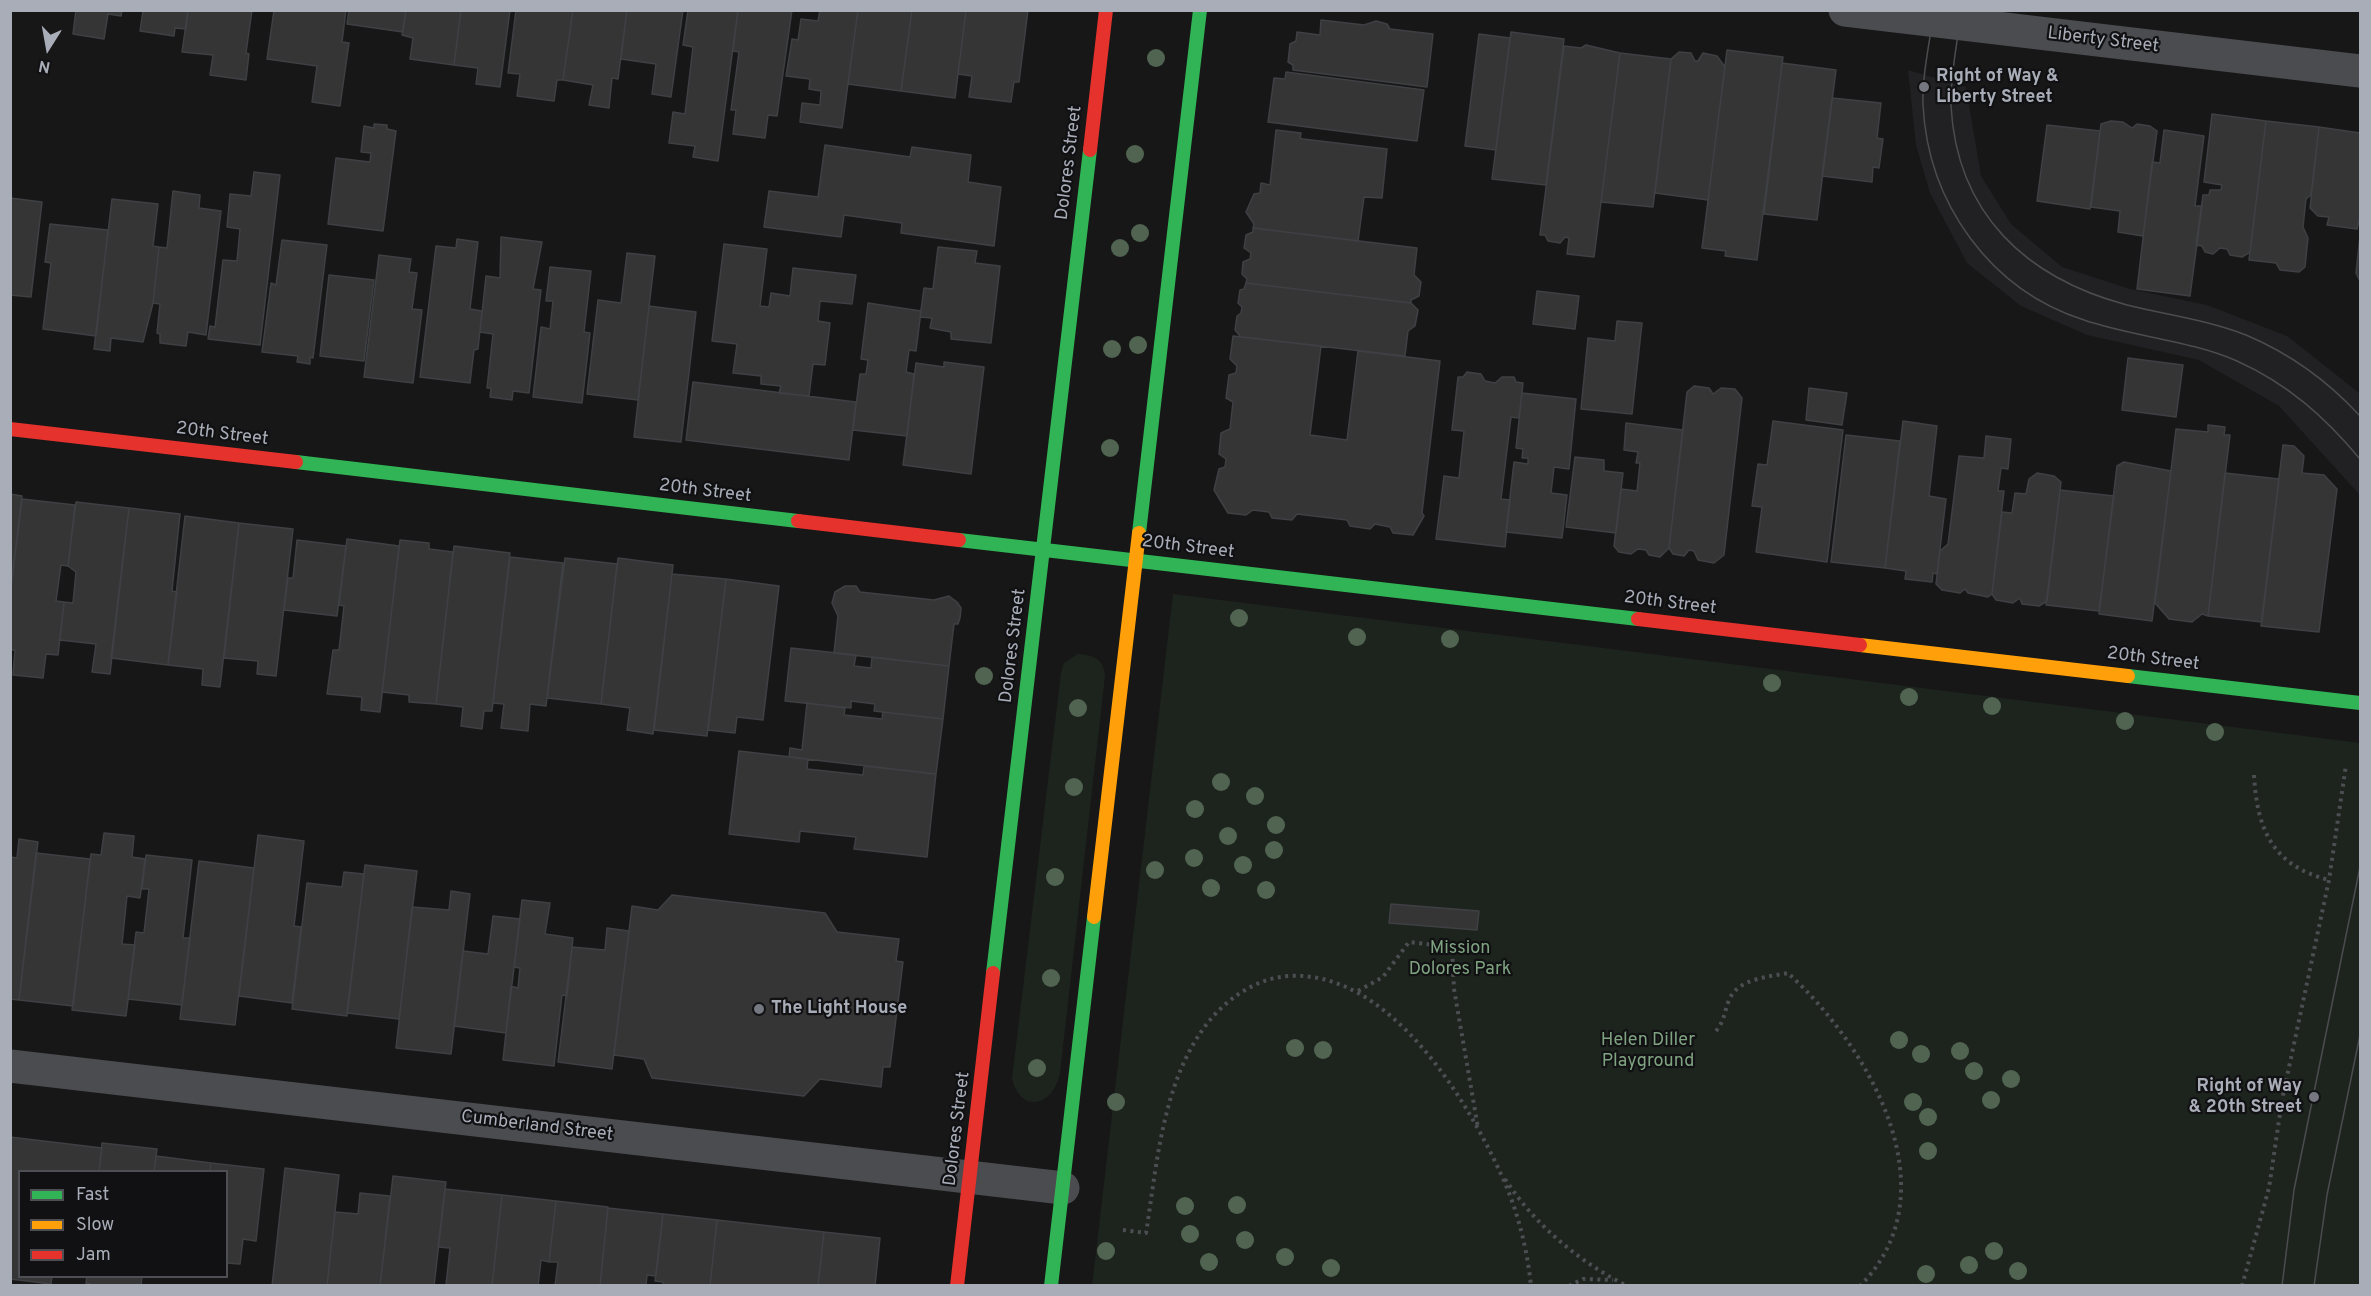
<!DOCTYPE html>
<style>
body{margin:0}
#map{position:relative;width:2371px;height:1296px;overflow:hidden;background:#171717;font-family:Overpass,sans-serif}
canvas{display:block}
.frame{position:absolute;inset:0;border:12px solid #a8adb8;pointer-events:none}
.legend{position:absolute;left:18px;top:1170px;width:210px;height:108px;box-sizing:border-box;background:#111113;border:2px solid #4d4f55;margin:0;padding:8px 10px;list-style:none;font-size:18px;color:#a8adb8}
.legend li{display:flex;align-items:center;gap:12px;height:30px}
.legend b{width:30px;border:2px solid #4d4f55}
.north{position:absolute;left:18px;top:18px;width:60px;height:60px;-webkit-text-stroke:4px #111113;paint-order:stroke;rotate:191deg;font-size:16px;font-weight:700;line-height:24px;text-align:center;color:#a8adb8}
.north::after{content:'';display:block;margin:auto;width:21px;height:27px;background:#a8adb8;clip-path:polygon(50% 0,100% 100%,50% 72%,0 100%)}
</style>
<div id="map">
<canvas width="2371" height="1296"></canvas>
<div class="frame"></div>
<ul class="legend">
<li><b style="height:8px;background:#30b455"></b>Fast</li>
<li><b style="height:8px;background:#ff9f0a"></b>Slow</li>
<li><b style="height:8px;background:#e5322d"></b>Jam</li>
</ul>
<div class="north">N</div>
</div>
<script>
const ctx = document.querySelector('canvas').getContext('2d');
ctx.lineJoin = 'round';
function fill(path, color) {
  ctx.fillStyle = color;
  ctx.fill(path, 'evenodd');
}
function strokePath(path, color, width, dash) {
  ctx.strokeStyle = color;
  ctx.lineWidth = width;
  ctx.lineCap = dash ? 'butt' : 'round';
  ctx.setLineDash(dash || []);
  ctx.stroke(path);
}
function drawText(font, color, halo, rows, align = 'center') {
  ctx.font = font + ' Overpass,sans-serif';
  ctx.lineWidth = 4.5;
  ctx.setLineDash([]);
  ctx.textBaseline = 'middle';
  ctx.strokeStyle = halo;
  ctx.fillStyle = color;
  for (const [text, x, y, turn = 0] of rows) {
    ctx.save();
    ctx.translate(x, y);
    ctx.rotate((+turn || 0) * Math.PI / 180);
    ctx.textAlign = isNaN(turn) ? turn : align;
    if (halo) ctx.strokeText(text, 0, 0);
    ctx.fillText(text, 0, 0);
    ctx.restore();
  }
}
const built = new Path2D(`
 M1908 70 1966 87 1981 176 2011 224 2062 267 2130 289 2207 305 2287 336 2358 392 2360 395V501L2359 494 2279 406 2199 360 2087 335 2021 306 1967 263 1930 193 1916 145Z`);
const green = new Path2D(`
 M1173 594 2360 743V1285L1092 1286Z
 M1078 654C1093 655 1104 659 1105 676L1060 1073C1053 1107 1021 1114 1012 1079L1061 673 1064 663Z`);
const building = new Path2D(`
 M76 10H122L121 16 108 14 104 39 73 34Z
 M138 10H188L186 29 175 28 174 36 140 31 143 11Z
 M188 10H252L246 53 249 54 246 80 210 75 213 55 182 52Z
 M274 10H346L342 42 349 43 340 106 312 102 317 66 267 59Z
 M349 10H406L403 32 347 24Z
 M406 10H461L454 65 410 59 413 38 402 35Z
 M461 10H510L500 87 476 84 478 68 454 65Z
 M516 10H573L563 80H557L554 101 517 96 520 74 508 73Z
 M573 10H627L618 79 612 78 609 108 589 105 593 85 563 80Z
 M627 10H683L671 97 652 94 656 64 621 59Z
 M688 10H738L718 161 693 157 695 146 669 143 673 112 685 114 693 47 683 45Z
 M738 10H792L777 116 768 115 765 138 733 134 736 110H731L739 52 733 51Z
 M820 10H858L842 128 800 122 802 103 820 105 821 91 809 89 810 79 786 76 792 39 798 40 801 19 818 21Z
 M858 10H912L901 91 848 84Z
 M912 10H966L955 98 901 91Z
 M966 10H1028L1019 82H1014L1011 102 969 97 972 76 958 74Z
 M1321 20 1364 25 1376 21 1387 24 1390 29 1433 34 1427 87 1293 70V65L1288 62 1290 44 1296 41 1297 32 1320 35Z
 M1511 32 1564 39 1546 185 1492 179Z
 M1479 34 1510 38 1496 150 1465 146Z
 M1586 45 1620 53 1594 257 1567 254 1569 238 1565 237 1560 243 1548 241 1545 235H1540L1564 46 1581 48Z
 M1727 50 1783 57 1757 260 1725 256 1726 251 1702 248Z
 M1679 52 1691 53 1695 61H1698L1703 53 1717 56 1725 67 1708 200 1655 193 1671 59Z
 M1620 53 1671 59 1653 207 1601 202Z
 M1782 63 1836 70 1817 220 1764 214Z
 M1286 72 1424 90 1417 141 1268 122 1274 78 1285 79Z
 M1832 98 1881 103 1877 138 1883 139 1879 168 1873 167 1872 182 1822 176Z
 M2212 114 2266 121 2250 252 2242 257 2230 255 2227 249 2220 248 2213 254 2205 252 2202 246 2196 245 2203 195H2209L2210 190H2221L2222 185 2204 182Z
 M2111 121 2123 122 2132 128 2137 124 2150 126 2157 131 2143 236 2118 232 2120 211 2091 207 2101 124Z
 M2266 121 2319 127 2311 195 2306 199 2303 227 2308 238 2305 267 2299 272 2280 270 2276 263 2249 260Z
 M374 124 387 125V129L396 131 383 231 328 224 336 158 370 162 371 153 361 152 364 126 374 128Z
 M2047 125 2100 131 2090 209 2037 201Z
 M2319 127 2360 133V216L2357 229 2327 225 2329 217 2318 216 2310 208Z
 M1276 130 1301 133 1300 138 1303 139 1387 149 1382 198 1364 197 1358 241 1253 228 1254 224 1246 212 1254 194 1260 193 1261 183 1270 185Z
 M2164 130 2204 136 2195 206H2202L2190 296 2137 289 2152 162 2160 163Z
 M825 145 910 157 912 147 971 155 968 182 1001 187 994 246 901 233 902 223 844 215 841 237 764 227 769 191 818 197Z
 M254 172 280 175 260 345 208 339 210 326 215 327 223 260 237 261 240 229 227 227 230 194 251 196Z
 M173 191 200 195 199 208 221 211 206 335 188 332 186 346 160 343V334L157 333 160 304 153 303 159 247 167 248Z
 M10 198 42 202 31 297 10 295Z
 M112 199 158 204 153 246 159 247 153 303 143 342 111 338 110 351 94 349Z
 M50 224 108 230 96 336 43 329 51 263 45 262Z
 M1253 228 1417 248 1414 275 1421 282 1419 296 1411 300V303L1246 283 1247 279 1242 274 1243 262 1250 259 1251 253 1244 248 1246 235 1253 232Z
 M2360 236V281L2356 273Z
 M501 237 542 242 533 289 541 290 529 393 513 391 512 400 490 397 491 388H487L493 334 480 332 486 276 500 278Z
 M457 239 478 242 470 309 482 311 478 349 474 350 470 383 420 377 436 246 456 248Z
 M282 240 327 245 313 358 310 357V364L297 362 298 356 262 352 271 283 276 285Z
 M724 244 767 249 760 306 769 307 771 293 790 296 793 268 856 275 852 304 820 301 818 321 830 323 825 365 813 364 809 396 779 393 781 386 761 384V376L733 373 737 344 712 341Z
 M938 247 977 251 975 263 1000 266 991 343 951 339V332L930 328 932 318 920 317 924 288 933 289Z
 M627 253 655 256 638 400 587 394 598 300 621 303Z
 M379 255 411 259 409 272 417 273 412 309 422 310 413 383 364 377Z
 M550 267 591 271 584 332 590 333 582 403 533 397 541 327 550 329 553 301H546Z
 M329 275 374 280 364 361 320 356Z
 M1246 283 1411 303 1418 310 1415 326 1408 331 1405 356 1241 337 1235 330 1237 316 1241 313 1242 307 1238 303 1240 290 1244 289Z
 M1537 291 1579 296 1575 329 1533 324Z
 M868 303 921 311 916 351 909 350 906 372 914 374 907 436 853 430 860 374H866L868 360 861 359Z
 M649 306 696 312 681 442 634 437Z
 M1617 321 1642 323 1632 414 1581 409 1588 338 1615 341Z
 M1233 336 1321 346 1310 435 1347 440 1358 351 1440 361 1422 513 1424 516 1413 535 1393 533 1390 527 1375 524 1370 529 1350 526 1347 520 1297 514 1292 520 1272 518 1269 512 1253 510 1246 515 1228 513 1214 490 1219 469 1225 467 1226 459 1219 454 1221 433 1230 429 1233 402 1226 398 1229 375 1236 373 1237 366 1230 359Z
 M2128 358 2183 365 2176 417 2122 410Z
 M944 362 984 367 971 474 903 465 916 363 944 367Z
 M1467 372 1481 374 1485 381 1495 383 1502 377H1514L1516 382 1523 383 1519 418 1511 417 1501 499 1510 500 1505 547 1436 539 1444 476 1459 478 1464 431 1452 430 1458 377H1463Z
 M693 382 856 402 849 460 686 440Z
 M1694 386 1709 388 1713 394 1721 388 1735 389 1742 398 1724 555 1714 563 1698 560 1694 551 1689 550 1684 556 1673 554 1669 548 1687 392Z
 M1809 388 1847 393 1842 425 1806 420Z
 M1522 393 1576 399 1569 469 1554 467 1551 493 1567 495 1562 538 1506 532 1514 462 1528 464V458H1522L1523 449 1516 448Z
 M1773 421 1843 430 1827 562 1756 552 1762 507 1752 506 1758 464 1767 465Z
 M1903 421 1937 426 1929 496 1946 499 1937 574 1933 573 1932 582 1905 579 1906 571 1885 568Z
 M1626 423 1683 430 1669 548 1660 557 1649 555 1646 550 1638 549 1631 554 1619 552 1614 546 1621 489 1637 491 1640 463H1636L1638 452 1624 450Z
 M2208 425 2225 427 2224 435H2230L2208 616 2202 614 2192 622 2169 619 2155 603 2176 429 2208 432Z
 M1846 435 1900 441 1885 568 1831 562Z
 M1986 436 2011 439 2008 469 2001 468 1998 491H2004L1992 594 1988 597 1968 593 1965 589 1960 593 1942 590 1936 584 1940 551 1948 544 1959 456 1984 458Z
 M2283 445 2294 446 2304 456 2302 473 2324 475 2337 489 2319 632 2261 626Z
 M1575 457 1604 460V471L1623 473 1616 533 1566 527Z
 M2124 462 2171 471 2152 621 2099 614 2117 466Z
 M2037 473 2054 476 2061 482 2047 601 2039 606 2022 604 2020 598 2013 603 1996 600 1992 594 2002 512 2012 513 2015 493 2026 494 2029 479Z
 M2225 473 2279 479 2262 622 2208 616Z
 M2060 490 2114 496 2099 611 2046 605Z
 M10 494 22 496 10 595Z
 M22 499 75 505 68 566 61 565 56 601 64 602 58 655 46 654 43 678 13 675 15 650H10V595Z
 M76 502 129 508 110 674 92 672 96 644 60 640 64 602 73 603 76 572 68 566Z
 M129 508 180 514 172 591 177 592 168 665 111 658Z
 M185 516 239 523 220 687 202 685 203 669 168 665Z
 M239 523 293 529 276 676 257 674 258 661 224 658Z
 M347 539 399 546 380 712 361 710 362 697 327 694 333 650H339L344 606 339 605Z
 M297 540 346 546 337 616 284 610 288 578H293Z
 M400 540 429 543V549L453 552 436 704 409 702V695L382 692Z
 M454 546 510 553 492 711H484L482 729 461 726 463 707 436 704Z
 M510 557 563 563 546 706 530 704 528 731 501 728 504 704 493 703Z
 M565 558 617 564 601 704 547 698Z
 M618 558 673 565 653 734 627 730 630 708 601 704Z
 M672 574 726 579 707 736 654 730Z
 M726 579 779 586 763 720 737 717 735 733 708 730Z
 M845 586H856L860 592 934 600 949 596 957 602 961 608 960 618 958 624H954L949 666 834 653 838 616 832 603 835 592Z
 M791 648 856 655 854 666 871 668 872 657 949 666 943 719 874 711 875 704 851 701V708L785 701Z
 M807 703 845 708 844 715 882 719 883 712 943 719 936 774 789 757 790 748 802 750Z
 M739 751 808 759 807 769 863 775 864 766 936 774 927 857 854 849 856 837 800 831 799 842 729 834Z
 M104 833 134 836 132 857 145 859 140 898 127 896 122 944 135 945 126 1016 72 1010 91 854 101 855Z
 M258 835 304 841 294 926 301 927 292 1003 239 996Z
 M19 839 38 842 19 1000 10 999V857L17 858Z
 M36 853 90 859 73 1006 19 1000Z
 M146 855 192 860 183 938H190L182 1005 128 999 136 932 144 933 149 889H142Z
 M199 861 254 868 235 1025 180 1019Z
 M365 865 417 871 399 1019 347 1013Z
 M344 872 364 874 347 1016 292 1009 307 883 342 887Z
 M451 891 470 894 451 1054 396 1048 412 907 449 910Z
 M672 895 825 913 837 932 899 939 896 961 903 962 890 1067H883L881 1087 820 1079 804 1096 652 1078 644 1059 614 1055 632 906 658 910Z
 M522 900 550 903 545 934 573 938 567 996 562 995 554 1066 503 1060 511 986 518 988 520 968 514 967Z
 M1391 904 1479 911 1477 930 1389 923Z
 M493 916 520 919 506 1033 454 1026 463 951 488 954Z
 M607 928 629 931 612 1069 558 1062 572 947 605 950Z
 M10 1137 102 1148 99 1172H20V1276H52L51 1284 10 1279Z
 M102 1143 157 1149 154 1172H99Z
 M156 1156 211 1163 210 1172H154Z
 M211 1163 264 1169 256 1241 243 1239 240 1264 226 1263V1172H210Z
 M285 1168 339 1175 327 1286H272Z
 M393 1176 446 1182 434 1286H380Z
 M445 1189 502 1195 492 1286H434L446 1285 450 1248 438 1247Z
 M360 1193 390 1196 380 1286H327L335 1212 358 1214Z
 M502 1195 556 1201 549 1262 541 1260 538 1286H492Z
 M556 1201 608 1207 600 1286H555L558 1262H549Z
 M608 1208 663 1214 656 1276 647 1275 646 1286H600Z
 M663 1214 717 1220 710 1286H663V1282L655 1281Z
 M717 1220 824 1232 818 1286H710Z
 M824 1232 880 1238 875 1286H818Z
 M87 1276H142L141 1286H96L86 1283Z`);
const path = new Path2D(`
 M2254 775C2257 830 2273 866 2329 880
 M1358 991 1383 977 1409 942 1452 947 1454 989 1478 1128
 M1716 1031C1725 1020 1724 1012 1729 1000 1738 978 1769 977 1788 973 1868 1046 1954 1191 1860 1286
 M1505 1179C1535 1225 1578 1261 1627 1286
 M1123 1230 1146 1233C1157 1165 1162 1083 1206 1025 1226 999 1256 978 1289 976 1387 970 1464 1094 1500 1172 1517 1208 1527 1247 1531 1286
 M1569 1286 1583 1279 1613 1280
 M2242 1286 2269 1188 2282 1100 2329 880 2346 765`);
const street = new Path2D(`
 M1845 10 2360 71
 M10 1066 1063 1188`);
const fast = new Path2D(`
 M296 462 798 521
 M1139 533 1200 10
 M959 540 1638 619
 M2128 676 2360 703
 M993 973 1090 150
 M1051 1286 1094 917`);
const slow = new Path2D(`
 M1860 645 2128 676
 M1094 917 1139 533`);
const jam = new Path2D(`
 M1090 150 1106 10
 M10 429 296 462
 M798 521 959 540
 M1638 619 1860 645
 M957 1286 993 973`);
const tram = new Path2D(`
 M1934 10C1930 42 1922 74 1923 105 1928 203 1990 290 2084 320 2134 337 2189 340 2237 361 2288 384 2325 417 2360 459
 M1961 10C1958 42 1950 74 1951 106 1957 214 2026 278 2127 305 2167 315 2208 320 2246 335 2291 354 2327 380 2360 416
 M2282 1286 2294 1190 2360 867
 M2314 1286 2327 1195 2360 1035`);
const trees = [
 [1156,58],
 [1135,154],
 [1140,233],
 [1120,248],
 [1138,345],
 [1112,349],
 [1110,448],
 [1239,618],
 [1357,637],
 [1450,639],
 [984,676],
 [1772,683],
 [1909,697],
 [1992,706],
 [1078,708],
 [2125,721],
 [2215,732],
 [1221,782],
 [1074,787],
 [1255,796],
 [1195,809],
 [1276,825],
 [1228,836],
 [1274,850],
 [1194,858],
 [1243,865],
 [1155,870],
 [1055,877],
 [1211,888],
 [1266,890],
 [1051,978],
 [1899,1040],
 [1295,1048],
 [1323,1050],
 [1960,1051],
 [1921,1054],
 [1037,1068],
 [1974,1071],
 [2011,1079],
 [1991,1100],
 [1116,1102],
 [1913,1102],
 [1928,1117],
 [1928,1151],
 [1237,1205],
 [1185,1206],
 [1190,1234],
 [1245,1240],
 [1106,1251],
 [1994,1251],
 [1285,1257],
 [1209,1262],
 [1969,1265],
 [1331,1268],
 [2018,1271],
 [1926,1274]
];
const markers = [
 [1924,87,6,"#757880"],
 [759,1009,6,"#757880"],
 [2314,1097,6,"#757880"]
];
const streetNames = [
 ["Liberty Street",2103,41,7],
 ["Dolores Street",1070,163,-83],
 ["20th Street",222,435,7],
 ["20th Street",705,492,7],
 ["20th Street",1188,548,7],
 ["20th Street",1670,604,7],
 ["Dolores Street",1014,646,-83],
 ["20th Street",2153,660,7],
 ["Cumberland Street",537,1127,7],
 ["Dolores Street",958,1129,-83]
];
const poiNames = [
 ["Right of Way &",1936,77],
 ["Liberty Street",1936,98],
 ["The Light House",771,1009],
 ["Right of Way",2302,1087,"right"],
 ["& 20th Street",2302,1108,"right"]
];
const parkNames = [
 ["Mission",1460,949],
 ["Dolores Park",1460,970],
 ["Helen Diller",1648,1041],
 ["Playground",1648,1062]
];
fill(built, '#212123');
fill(green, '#1d241e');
fill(building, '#353536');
strokePath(building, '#3f4043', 1.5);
strokePath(path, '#4d4e52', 4, [3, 4.5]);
strokePath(street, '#4b4c50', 33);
strokePath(fast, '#30b455', 14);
strokePath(slow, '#ff9f0a', 14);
strokePath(jam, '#e5322d', 14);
strokePath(tram, '#4b4c4f', 1.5);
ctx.fillStyle = '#506451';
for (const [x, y] of trees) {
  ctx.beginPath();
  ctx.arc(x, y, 9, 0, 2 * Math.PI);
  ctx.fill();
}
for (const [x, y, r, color] of markers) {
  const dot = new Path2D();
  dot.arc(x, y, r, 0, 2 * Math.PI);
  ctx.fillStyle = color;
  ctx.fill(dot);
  strokePath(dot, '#111113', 2);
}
drawText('18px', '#a8adb8', '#111113', streetNames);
drawText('bold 18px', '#a8adb8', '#111113', poiNames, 'left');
drawText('18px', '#7fa381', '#111113', parkNames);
</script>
